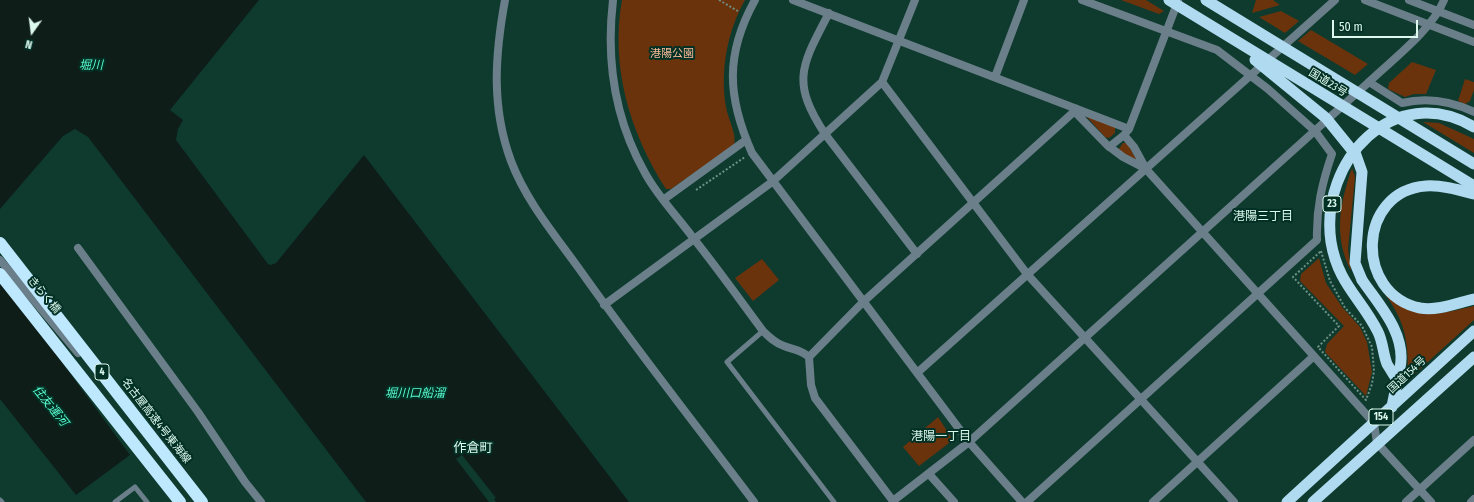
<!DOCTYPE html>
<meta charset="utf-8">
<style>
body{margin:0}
#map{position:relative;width:1474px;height:502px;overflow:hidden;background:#0f3b2f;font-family:"Fira Sans Condensed",sans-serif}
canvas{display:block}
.north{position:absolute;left:12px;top:12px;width:40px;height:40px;-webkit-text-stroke:3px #023025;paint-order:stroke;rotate:194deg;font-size:11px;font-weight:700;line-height:16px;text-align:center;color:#ddf9ee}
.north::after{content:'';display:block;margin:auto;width:14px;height:18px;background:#ddf9ee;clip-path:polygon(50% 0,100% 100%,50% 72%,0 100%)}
.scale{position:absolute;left:1332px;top:20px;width:86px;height:18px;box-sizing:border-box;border:2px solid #ddf9ee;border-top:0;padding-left:5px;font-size:12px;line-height:14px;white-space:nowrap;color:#ddf9ee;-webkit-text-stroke:3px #023025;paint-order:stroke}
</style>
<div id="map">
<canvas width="1474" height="502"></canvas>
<div class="north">N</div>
<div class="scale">50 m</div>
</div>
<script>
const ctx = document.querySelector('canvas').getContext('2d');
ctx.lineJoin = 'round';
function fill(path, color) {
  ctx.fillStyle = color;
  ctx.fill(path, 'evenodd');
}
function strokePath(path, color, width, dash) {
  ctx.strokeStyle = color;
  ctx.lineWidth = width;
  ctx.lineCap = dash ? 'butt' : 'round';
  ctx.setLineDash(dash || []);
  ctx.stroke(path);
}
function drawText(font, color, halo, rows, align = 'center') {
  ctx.font = font + ' "Fira Sans Condensed","Noto Sans JP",sans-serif';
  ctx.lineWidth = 4;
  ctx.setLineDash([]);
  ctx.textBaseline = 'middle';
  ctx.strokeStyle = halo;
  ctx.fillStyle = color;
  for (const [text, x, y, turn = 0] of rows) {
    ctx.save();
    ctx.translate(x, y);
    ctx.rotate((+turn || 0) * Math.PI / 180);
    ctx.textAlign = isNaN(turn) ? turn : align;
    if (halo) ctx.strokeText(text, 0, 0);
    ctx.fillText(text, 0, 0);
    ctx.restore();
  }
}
const green = new Path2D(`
 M622 0H745C727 32 720 71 726 107 728 119 737 134 734 145L671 189H666C630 133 610 67 622 0Z
 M1121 0H1146L1164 11 1159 14Z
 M1256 0H1273L1280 5 1252 13Z
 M1281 11 1299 21 1285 33 1259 17Z
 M1311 30 1368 64 1355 75 1298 41Z
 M1412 62 1436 70 1426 94H1414L1405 97 1388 89 1389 83Z
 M1465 79 1474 82V90L1470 101 1465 104 1458 101Z
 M1086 116 1115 127V133L1109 138 1105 137Z
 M1423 122 1439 123 1474 139V153Z
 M1123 143H1127L1139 164 1118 150Z
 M1352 168 1355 177 1348 249 1351 271C1333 236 1340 203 1352 168Z
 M1319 258 1326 283 1342 307 1360 327 1367 342 1372 372 1366 396 1325 352 1327 344 1344 326 1300 281 1301 274Z
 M762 259 779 280 753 301 735 278Z
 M1382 290C1410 322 1437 315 1474 306V320L1407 381C1409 356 1408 331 1394 308 1391 302 1386 296 1382 290Z
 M938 417 953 440 919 466 903 447Z`);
const water = new Path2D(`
 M0 0H259L170 110 183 120 178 129 176 140 268 264 271 265 276 263 364 155 629 502H366L88 137 75 129 63 136 0 209Z
 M0 278 130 455 76 495 0 399Z`);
const pier = new Path2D(`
 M462 455 496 498 494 499 496 502H489L456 459Z`);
const path = new Path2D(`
 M719 0 738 11
 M696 190 745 157
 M1321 251 1330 281 1345 308 1362 326 1372 347 1374 371 1372 384 1366 400 1318 347 1339 326 1293 277Z`);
const service = new Path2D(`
 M763 331 727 362 834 502
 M0 500 2 502
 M115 502 135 487 147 502`);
const minor = new Path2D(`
 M505 0C495 55 491 107 511 161 526 201 555 235 580 270 636 349 696 425 754 502
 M613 0C606 60 615 120 645 173 658 197 678 217 694 239 718 269 740 300 763 331 769 337 775 343 784 346 794 350 801 350 809 357
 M755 0C725 54 727 97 752 153L969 442 1022 502
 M793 0 1129 129
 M1178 1 1129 129 1124 135 1134 147 1146 169 1374 423 1377 443 1431 502
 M829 13C802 65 790 81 825 134L917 254
 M995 77 1024 0
 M882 82 1027 274 1234 502
 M1369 82 1402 103C1427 97 1451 101 1474 112
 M1074 111 1107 145 1123 157 1146 169
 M1109 147 1124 135
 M663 200 746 140
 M78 248 198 412 245 482 261 502
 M604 305 772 182 882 82 915 0
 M917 373 1335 0
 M969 442 893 501 815 398 811 385 809 357 863 302 1077 109
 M929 474 954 502
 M1027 502 1317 240C1316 209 1322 183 1332 154L1315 131 1268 89 1217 50 1082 0
 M1153 502 1314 356
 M1406 502 1474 440
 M1471 502 1474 499`);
const tertiary = new Path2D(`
 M1365 0 1474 42
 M1409 0 1474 25
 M0 260 78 353
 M969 442 1369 82C1393 59 1432 30 1444 0`);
const trunk = new Path2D(`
 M1474 194C1459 190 1442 185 1426 186 1357 191 1354 294 1420 308 1438 311 1457 303 1474 299
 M1362 280C1379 305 1407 334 1400 368 1398 381 1394 394 1392 407
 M1397 380C1394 375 1390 369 1387 364 1383 354 1383 342 1378 332 1361 298 1338 284 1331 242 1319 161 1394 80 1474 127
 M1287 502 1474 331
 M1313 502 1474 357`);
const motorway = new Path2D(`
 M0 274 180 502`);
const trunkBridge = new Path2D(`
 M1169 0 1474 186
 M1206 0 1474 164
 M1255 60 1326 118 1356 155 1362 172 1355 263 1362 280`);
const motorwayBridge = new Path2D(`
 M0 243 202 502`);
const shields = [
 [1332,204,18],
 [102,372,14],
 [1381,417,24]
];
const shieldNames = [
 ["23",1332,204],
 ["4",102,372],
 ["154",1381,417]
];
const parkNames = [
 ["港陽公園",672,54]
];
const streetNames = [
 ["国道23号",1328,83,31],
 ["きらく橋",44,295,50],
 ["国道154号",1407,375,-43],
 ["名古屋高速4号東海線",156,421,52]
];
const waterNames = [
 ["堀川",91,66],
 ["堀川口船溜",415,394],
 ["住友運河",50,406,51]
];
const neighbourhoodNames = [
 ["港陽三丁目",1263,217],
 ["港陽一丁目",941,437]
];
const quarterNames = [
 ["作倉町",473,448]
];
fill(green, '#6a330c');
fill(water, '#0e1d18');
fill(pier, '#0f3b2f');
strokePath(path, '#6c9185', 2, [2, 2]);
strokePath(service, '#6a7f8a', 5);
strokePath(minor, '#6a7f8a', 8);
strokePath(tertiary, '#6a7f8a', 8);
strokePath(trunk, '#afdaf0', 11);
strokePath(motorway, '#bee8fe', 12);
strokePath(trunkBridge, '#afdaf0', 11);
strokePath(motorwayBridge, '#bee8fe', 12);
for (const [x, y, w] of shields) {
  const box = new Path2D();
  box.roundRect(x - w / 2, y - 8, w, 16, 3);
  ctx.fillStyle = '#023025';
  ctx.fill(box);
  strokePath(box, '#ddf9ee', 1);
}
drawText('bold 10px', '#ddf9ee', null, shieldNames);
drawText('11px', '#faba96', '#023025', parkNames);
drawText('11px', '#ddf9ee', '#023025', streetNames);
drawText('italic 12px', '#5af9cd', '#023025', waterNames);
drawText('12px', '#ddf9ee', '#023025', neighbourhoodNames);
drawText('13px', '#ddf9ee', '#023025', quarterNames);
</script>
